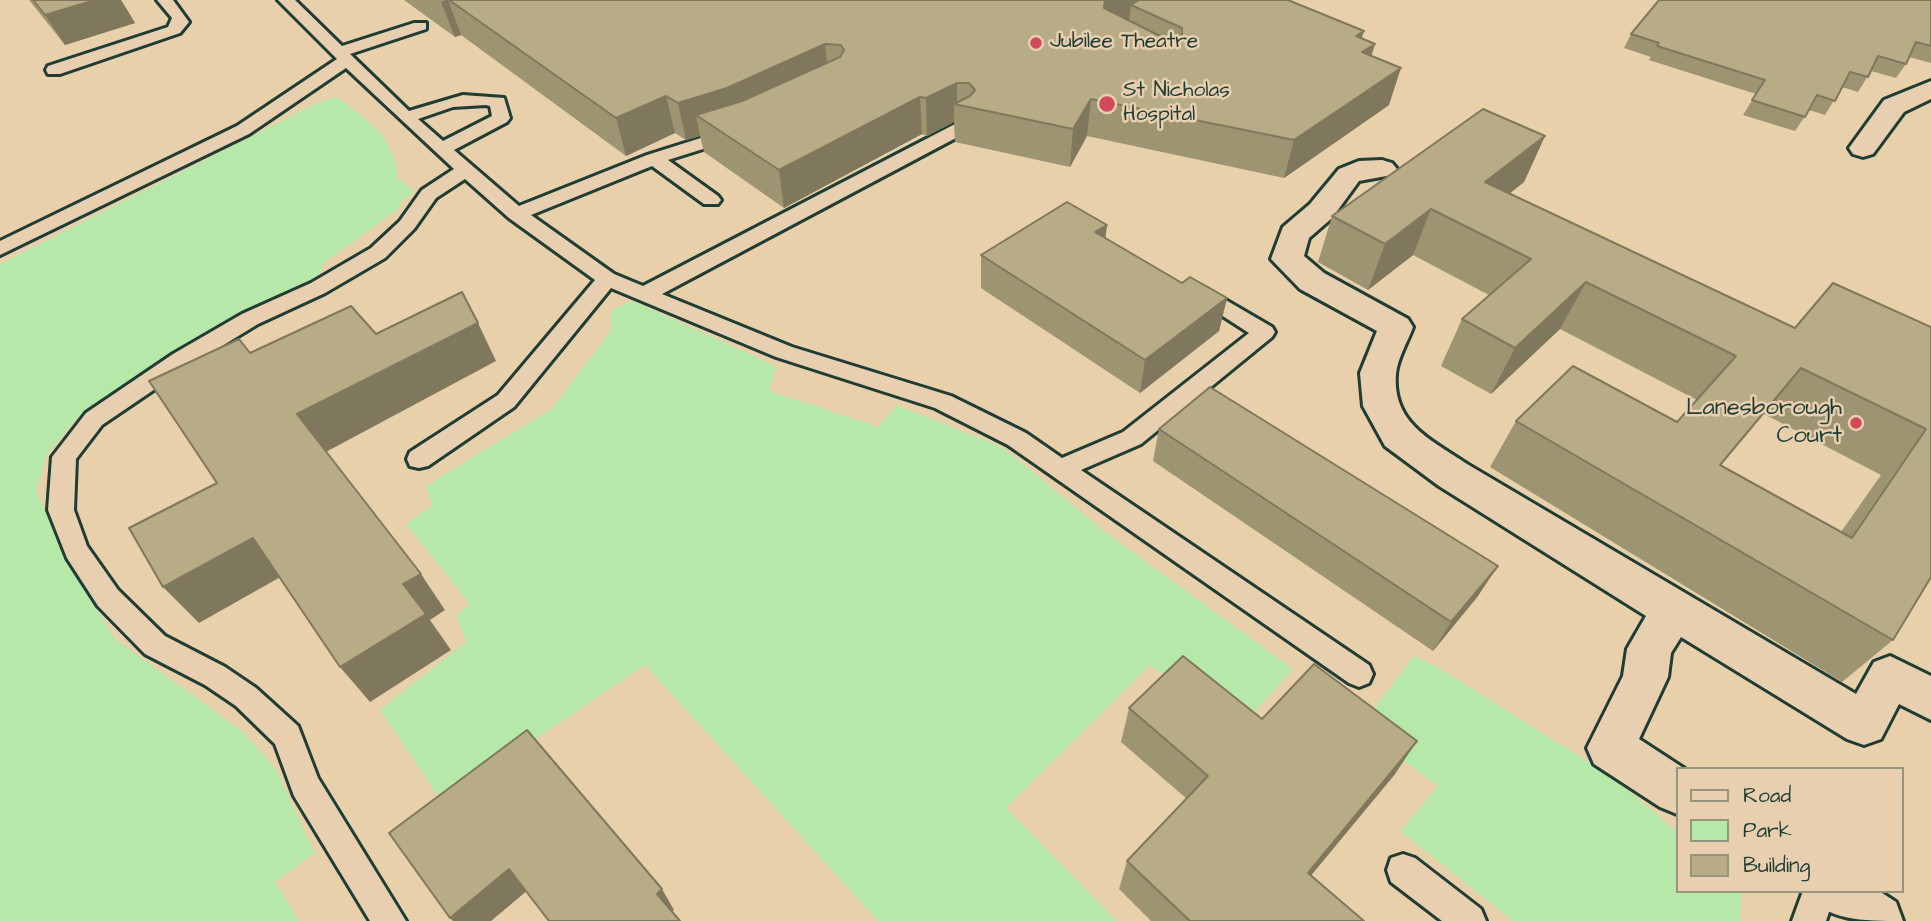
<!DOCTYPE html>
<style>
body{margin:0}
#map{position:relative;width:1931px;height:921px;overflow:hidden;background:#e8d0ab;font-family:"Architects Daughter",sans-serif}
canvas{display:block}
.legend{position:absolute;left:1676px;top:767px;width:228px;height:126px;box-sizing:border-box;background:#e7cfaf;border:2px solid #97957e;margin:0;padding:9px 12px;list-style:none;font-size:21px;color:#1f3d34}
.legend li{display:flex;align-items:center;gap:14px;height:35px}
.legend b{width:35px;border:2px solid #97957e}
</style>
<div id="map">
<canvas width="1931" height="921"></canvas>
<ul class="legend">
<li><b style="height:9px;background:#e7cfaf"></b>Road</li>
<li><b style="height:19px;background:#b6e9a9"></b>Park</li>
<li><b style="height:19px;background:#b7ac85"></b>Building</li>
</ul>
</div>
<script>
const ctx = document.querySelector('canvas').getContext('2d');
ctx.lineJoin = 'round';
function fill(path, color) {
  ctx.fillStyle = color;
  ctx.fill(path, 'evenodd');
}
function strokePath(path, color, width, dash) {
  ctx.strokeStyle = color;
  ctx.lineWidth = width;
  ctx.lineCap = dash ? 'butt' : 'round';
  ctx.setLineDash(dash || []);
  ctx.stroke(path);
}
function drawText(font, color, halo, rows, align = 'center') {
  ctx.font = font + ' "Architects Daughter",sans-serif';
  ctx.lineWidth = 5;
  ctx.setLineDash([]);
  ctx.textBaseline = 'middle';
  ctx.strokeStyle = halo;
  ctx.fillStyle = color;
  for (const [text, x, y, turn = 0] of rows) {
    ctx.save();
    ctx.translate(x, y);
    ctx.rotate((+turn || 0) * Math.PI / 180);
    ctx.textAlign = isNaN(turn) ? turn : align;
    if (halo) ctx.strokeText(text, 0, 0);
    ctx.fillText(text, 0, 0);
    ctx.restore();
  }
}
const green = new Path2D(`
 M335 97C368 119 393 136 398 178L414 192 400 203 401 207 325 262 317 278 191 342 79 416 47 454 36 491 62 550 114 638 243 732 275 768 315 853 275 882 299 921H0V264L315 104Z
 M633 301 776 366 769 391 879 427 896 405 1004 448 1105 532 1293 669 1239 729 1150 665 1006 808 1117 921H878L645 665 442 802 380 710 466 642 456 615 470 604 406 524 432 505 426 486 553 408 610 332 612 310Z
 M1414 656 1439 668 1615 779 1677 832V891H1741L1740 921H1513L1400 831 1438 786 1359 728Z`);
const lane = new Path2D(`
 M157 0H173L189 22 180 33 60 74H48L46 70 48 66 168 27 172 18Z
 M278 0H295L342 46 414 23H426V29L350 54 409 111 463 95 504 98 510 118 507 122 454 150 519 206 647 155 726 130H738L741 134 738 138 668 160 718 196 721 200 718 204H704L652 166 531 215 614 274 643 286 957 123H969L972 127 969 131 662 294 792 347 951 396 1026 433 1062 458 1123 432 1249 333 1187 293 1198 286 1205 288 1272 327 1275 332 1272 337 1141 444 1081 470 1369 665 1373 674 1369 683 1359 687 1349 683 1008 445 935 408 776 357 611 288 514 407 428 466 419 468 410 466 407 459 410 452 498 395 595 280 509 218 465 179 436 198 414 229 385 258 325 293 258 324 189 366 102 425 76 459 74 510 87 546 118 590 165 636 225 667 256 688 298 726 318 778 406 921H370L294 796 275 744 236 706 205 685 145 654 98 606 67 558 48 510 52 457 86 413 173 354 242 314 311 283 371 248 400 221 422 190 454 169 346 68 249 134 0 255V241L237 126 337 59ZM486 105 490 106 492 116 443 141 418 119 453 107Z
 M1403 854 1415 858 1481 909 1486 921H1442L1391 882 1387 870 1391 858Z
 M1803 891H1836L1826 921H1792Z`);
const street = new Path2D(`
 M1931 81V99L1904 112 1873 154 1863 157 1853 154 1849 148 1884 100Z
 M1382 160 1392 163 1397 169 1392 175 1359 181 1332 218 1309 238 1304 256 1324 273 1408 319 1413 327C1408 341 1397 359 1396 374 1392 424 1432 440 1467 464L1856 694 1874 662 1890 656 1931 676V720L1899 704 1881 739 1864 745 1847 739 1681 637 1671 653 1668 677 1639 739 1685 769H1677V814L1660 807 1594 764 1587 748 1623 676 1627 649 1646 616 1439 486 1385 446 1363 406 1360 373 1377 331 1300 289 1271 259 1283 227 1310 204 1339 169 1359 161Z
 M1806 891H1879L1896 902 1903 921C1863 921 1824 921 1806 891Z`);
const wall = new Path2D(`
 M29 0H121L135 23 65 45Z
 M404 0H1137L1136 2 1361 38 1375 44 1371 56 1389 105 1284 178 1087 136 1070 167 955 142 954 122 927 136 922 134 784 208 704 152 700 136 686 140 675 133 626 156 461 35 455 37Z
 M1931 0V63L1909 57 1906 64 1896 78 1871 71 1858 92 1842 87 1825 115 1809 110 1795 131 1743 115 1756 94 1649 60 1651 57 1624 48 1631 34Z
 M1545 136 1524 182 1509 194 1795 328 1931 327V577L1893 640 1842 682 1490 467 1516 421 1677 422 1697 400 1560 329 1491 394 1441 366 1462 319 1489 295 1413 255 1368 290 1318 262 1332 216ZM1764 414 1881 475 1841 532 1721 465Z
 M1107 225 1105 238 1182 283 1227 298 1219 331 1140 393 981 288V255Z
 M1159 429 1478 596 1433 651 1153 461Z
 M1129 708 1262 719 1395 774 1311 875 1364 921H1151L1119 889 1127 861 1187 799 1121 742Z`);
const shadedWall = new Path2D(`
 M95 0H121L135 23 65 45 45 15Z
 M446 0H448L461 35 455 37 441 2Z
 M1105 0H1137L1136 7 1131 5 1129 20 1102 36Z
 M1364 31 1353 67 1356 36Z
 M825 44 829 81 696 115 700 136 686 140 678 103Z
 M1375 44 1364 80 1362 52Z
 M1401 68 1389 105 1284 178 1294 140Z
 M957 83V105L954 104V122L927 136 926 98Z
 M666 96 675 133 626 156 616 118Z
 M920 97 922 134 784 208 779 170Z
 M1091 99 1087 136 1070 167 1073 129Z
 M1545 136 1524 182 1467 227 1485 182Z
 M1431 209 1413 255 1368 290 1385 244Z
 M1107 225 1103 257 1095 232Z
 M1586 282 1560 329 1491 394 1515 348Z
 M1227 298 1219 331 1140 393 1145 360Z
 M478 323 496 361 324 453 297 414Z
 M253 538 284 575 199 623 163 587Z
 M1498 566 1478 596 1433 651 1451 622Z
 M421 574 445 610 430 620 451 650 370 702 340 667 403 584Z
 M1417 741 1395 774 1290 901 1308 873Z
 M509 869 528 890 491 921H453L450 918Z
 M662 889 674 910 669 914 657 894Z`);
const building = new Path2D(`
 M33 0H95L45 15Z
 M449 0H1105L1104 8 1166 39 1182 38V28L1131 5 1139 0H1288L1364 31 1356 36 1375 44 1362 52 1401 68 1294 140 1091 99 1073 129 954 104 970 96 975 90 969 83H957L926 98 920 97 779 170 696 115 742 101 840 57 844 50 841 45 825 44 727 88 678 103 666 96 616 118Z
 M1659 0H1931V46L1916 42 1906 64 1878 56 1868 77 1850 72 1835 101 1817 95 1805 117 1752 100 1765 80 1657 46 1659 43 1631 34Z
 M1483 109 1545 136 1485 182 1795 328 1833 283 1931 327V577L1893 640 1516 421 1573 366 1677 422 1736 356 1586 282 1515 348 1462 319 1531 259 1431 209 1385 244 1332 216ZM1801 368 1926 429 1852 538 1720 465Z
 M1067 202 1107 225 1095 232 1182 283 1190 277 1227 298 1145 360 981 255Z
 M462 292 478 323 297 414 421 574 403 584 426 614 340 667 253 538 163 587 129 528 217 483 149 381 239 339 250 353 351 306 376 334Z
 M1210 387 1498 566 1451 622 1159 429Z
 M1183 656 1262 719 1314 664 1417 741 1308 873 1364 921H1190L1127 861 1208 776 1129 708Z
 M527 730 662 889 657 894 680 921H549L509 869 450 918 389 833Z`);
const markers = [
 [1036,43,7,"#d1495b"],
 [1107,104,9,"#d1495b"],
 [1856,423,7,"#d1495b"]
];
const farPoinames = [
 ["Jubilee Theatre",1050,43],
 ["St Nicholas",1123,92],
 ["Hospital",1123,116]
];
const poiNames = [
 ["Lanesborough",1842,409],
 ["Court",1842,437]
];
fill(green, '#b6e9a9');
strokePath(lane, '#1f3d34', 6);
strokePath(street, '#1f3d34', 6);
fill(lane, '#e7cfaf');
fill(street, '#e7cfaf');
fill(wall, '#9d9472');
fill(shadedWall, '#80785d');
fill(building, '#b7ac85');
strokePath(building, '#80785d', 2);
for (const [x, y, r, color] of markers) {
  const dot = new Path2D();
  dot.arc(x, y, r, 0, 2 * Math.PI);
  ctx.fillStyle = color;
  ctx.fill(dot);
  strokePath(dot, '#e7cfaf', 2.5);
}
drawText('21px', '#1f3d34', '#e7cfaf', farPoinames, 'left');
drawText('24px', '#1f3d34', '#e7cfaf', poiNames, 'right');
</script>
